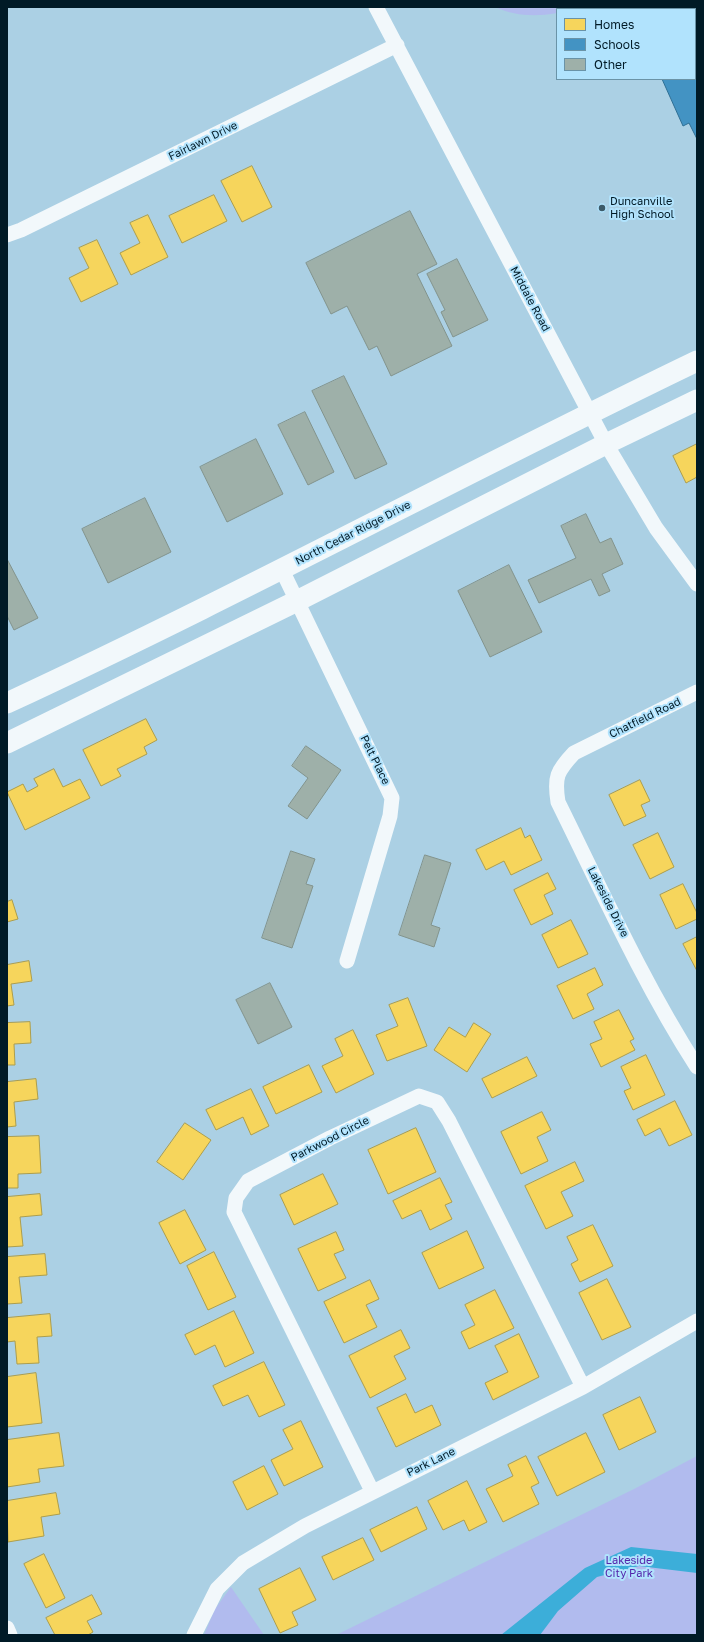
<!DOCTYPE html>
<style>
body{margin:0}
#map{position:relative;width:704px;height:1642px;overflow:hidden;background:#abd0e4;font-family:"Golos Text",sans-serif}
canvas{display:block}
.frame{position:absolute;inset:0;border:8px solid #001a26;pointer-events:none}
.legend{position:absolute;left:556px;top:8px;width:140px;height:72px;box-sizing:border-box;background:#b1e3fd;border:1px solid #6a93a7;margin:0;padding:5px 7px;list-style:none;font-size:12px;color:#001a26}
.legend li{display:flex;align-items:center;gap:8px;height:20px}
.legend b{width:20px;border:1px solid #6a93a7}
</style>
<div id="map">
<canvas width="704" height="1642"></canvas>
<div class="frame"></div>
<ul class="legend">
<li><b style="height:11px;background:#f6d55c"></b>Homes</li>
<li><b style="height:11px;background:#4393c3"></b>Schools</li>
<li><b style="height:11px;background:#9eb0a9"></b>Other</li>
</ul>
</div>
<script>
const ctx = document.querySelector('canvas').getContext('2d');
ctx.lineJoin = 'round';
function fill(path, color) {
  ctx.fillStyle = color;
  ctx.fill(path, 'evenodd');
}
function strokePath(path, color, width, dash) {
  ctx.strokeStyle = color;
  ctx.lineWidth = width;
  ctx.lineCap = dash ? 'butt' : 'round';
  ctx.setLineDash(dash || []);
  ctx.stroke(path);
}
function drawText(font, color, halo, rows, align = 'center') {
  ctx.font = font + ' "Golos Text",sans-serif';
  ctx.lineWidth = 4;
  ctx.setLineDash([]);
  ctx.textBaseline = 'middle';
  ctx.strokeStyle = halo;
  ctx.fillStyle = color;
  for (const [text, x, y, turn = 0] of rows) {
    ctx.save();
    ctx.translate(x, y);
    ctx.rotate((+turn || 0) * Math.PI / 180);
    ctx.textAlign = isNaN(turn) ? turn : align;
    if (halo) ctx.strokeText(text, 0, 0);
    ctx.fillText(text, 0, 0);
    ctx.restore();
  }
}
const green = new Path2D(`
 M495 7H575L570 9H557V13C535 17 515 16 495 7Z
 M697 1456V1635H336L634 1489Z
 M231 1587 264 1635H204L215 1609Z`);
const water = new Path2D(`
 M631 1547 697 1554V1573L639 1566 597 1577 558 1611 540 1635H501L585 1568Z`);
const homes = new Path2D(`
 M252 166 272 207 242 222 221 181Z
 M214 195 227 221 182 243 169 216Z
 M148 215 168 257 131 275 120 253 140 243 130 223Z
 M97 240 118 284 81 302 69 278 89 268 79 248Z
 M697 444V477L686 483 673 456Z
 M146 719 157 740 144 747 147 754 117 769 121 776 101 786 83 750Z
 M54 769 63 787 80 779 90 798 25 830 7 792 23 784 27 792 38 786 34 779Z
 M640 780 650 801 641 805 646 816 624 826 609 795Z
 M521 828 525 838 530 835 542 860 511 875 504 861 486 870 476 850Z
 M658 833 674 867 650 879 633 845Z
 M548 873 556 889 544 895 553 914 531 925 514 890Z
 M683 884 697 913V919L676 929 660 895Z
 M12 900 18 919 7 922V902Z
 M571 920 588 954 558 968 542 935Z
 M697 937V971L683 944Z
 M29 961 32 981 11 984 14 1005 7 1006V965Z
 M595 968 603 985 587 994 594 1009 573 1019 557 986Z
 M408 998 427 1046 387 1061 376 1035 398 1026 389 1005Z
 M619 1010 634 1039 630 1041 635 1050 601 1067 590 1044 602 1039 594 1022Z
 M30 1022 31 1043 14 1044 15 1065H7V1023Z
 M474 1023 491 1034 467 1072 434 1050 449 1027 465 1037Z
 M353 1030 374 1074 336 1093 322 1066 343 1056 335 1039Z
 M646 1055 665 1095 633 1110 624 1091 631 1088 621 1067Z
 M527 1057 537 1076 492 1098 482 1079Z
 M309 1065 322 1092 276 1114 263 1087Z
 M36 1079 38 1099 14 1102 16 1126 7 1127V1082Z
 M251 1089 269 1126 251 1135 243 1117 216 1130 206 1110Z
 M675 1101 692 1135 669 1146 660 1128 645 1136 637 1120Z
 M542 1112 551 1130 537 1137 548 1161 521 1174 501 1132Z
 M185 1123 211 1140 183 1180 157 1162Z
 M416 1128 436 1172 388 1194 368 1150Z
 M39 1136 41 1173 18 1174V1188H7V1137Z
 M575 1162 584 1181 561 1192 573 1216 546 1229 525 1186Z
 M323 1174 338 1204 294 1225 280 1195Z
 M440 1178 452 1202 445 1205 452 1219 430 1230 421 1210 402 1219 393 1201Z
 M40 1194 42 1215 20 1217 23 1246 7 1247V1197Z
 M185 1210 206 1250 180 1264 159 1223Z
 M593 1225 613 1266 580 1282 571 1264 578 1260 567 1237Z
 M467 1231 484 1268 439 1289 422 1253Z
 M336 1232 344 1250 334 1254 346 1278 318 1291 298 1249Z
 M214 1252 236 1297 208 1310 187 1266Z
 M45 1254 47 1275 19 1277 22 1303 7 1304V1257Z
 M607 1279 631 1327 602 1340 579 1293Z
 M370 1280 379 1299 366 1305 377 1327 344 1343 324 1302Z
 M495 1290 514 1328 469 1349 461 1332 475 1325 465 1305Z
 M234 1311 254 1353 225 1367 215 1345 195 1355 185 1335Z
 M50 1314 52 1336 37 1337 39 1363 17 1364 15 1341 7 1342V1318Z
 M401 1330 410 1348 394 1356 406 1379 370 1398 349 1356Z
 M519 1334 539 1377 493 1400 485 1383 508 1372 495 1346Z
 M264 1362 285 1405 259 1417 248 1395 223 1406 213 1386Z
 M36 1373 42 1423 7 1427V1377Z
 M406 1394 415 1413 432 1405 441 1425 396 1447 377 1408Z
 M640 1397 656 1432 619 1450 603 1415Z
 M301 1421 323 1467 284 1486 271 1460 293 1449 283 1430Z
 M59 1433 64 1466 38 1469 40 1482 7 1487V1440Z
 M586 1433 605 1472 557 1496 538 1457Z
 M526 1456 539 1483 531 1487 539 1504 503 1522 486 1489 513 1476 508 1465Z
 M264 1466 278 1494 247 1510 233 1482Z
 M467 1481 487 1522 469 1531 464 1520 443 1530 428 1501Z
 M56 1493 60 1514 41 1517 44 1536 8 1542 7 1501Z
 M417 1507 427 1529 381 1552 370 1530Z
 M363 1538 374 1560 333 1580 322 1557Z
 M44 1554 65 1598 46 1608 24 1564Z
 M300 1568 316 1600 292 1612 298 1625 280 1633 259 1589Z
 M92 1595 102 1614 87 1621 93 1632 88 1635H55L46 1618Z`);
const schools = new Path2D(`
 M631 7H697V139L689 123 683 126 662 79H695V9H637Z`);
const building = new Path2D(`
 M410 211 437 264 417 274 452 346 391 376 377 346 369 350 347 306 331 314 306 263Z
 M457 259 488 320 453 337 441 312 445 310 427 274Z
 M344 376 387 464 355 479 312 391Z
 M305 412 334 472 308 485 278 425Z
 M256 439 283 494 227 522 200 467Z
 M145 498 171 552 108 583 82 529Z
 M586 514 600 543 611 538 623 564 602 574 610 591 599 596 591 579 539 603 528 580 576 558 561 526Z
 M7 559 38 618 14 630 7 616Z
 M509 565 542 632 490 657 458 591Z
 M306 746 341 770 307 819 288 806 308 778 292 766Z
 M291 851 315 859 306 884 313 886 292 948 262 938Z
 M425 855 451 863 431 925 440 928 434 947 399 935Z
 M270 983 292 1027 258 1044 236 1000Z`);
const street = new Path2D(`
 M376 7 606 444 656 528 697 584
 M7 235 21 230 397 45
 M282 570 392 798 390 816 347 961
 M697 692 574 753C557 771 554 777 558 802 602 891 643 983 697 1067
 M372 1491 234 1212 236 1198 248 1181 330 1138 419 1096 437 1102 449 1121 583 1387
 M7 1628 10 1635
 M194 1635 217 1589 243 1563 305 1526 583 1387 697 1321`);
const secondary = new Path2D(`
 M7 703C240 595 466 472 697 361
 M7 743 297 601 606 444 697 400`);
const markers = [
 [602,208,4,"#3c5a68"]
];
const streetNames = [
 ["Fairlawn Drive",203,141,-26],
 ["Middale Road",530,299,62],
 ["North Cedar Ridge Drive",353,533,-27],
 ["Chatfield Road",645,718,-26],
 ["Pelt Place",375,760,64],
 ["Lakeside Drive",608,902,63],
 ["Parkwood Circle",330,1139,-27],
 ["Park Lane",431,1462,-26]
];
const poiNames = [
 ["Duncanville",610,202],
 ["High School",610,215]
];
const parkNames = [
 ["Lakeside",629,1561],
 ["City Park",629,1574]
];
fill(green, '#b1bbee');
fill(water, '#3caed9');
fill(homes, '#f6d55c');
strokePath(homes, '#ac9d4c', 1);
fill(schools, '#4393c3');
strokePath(schools, '#2f6f94', 1);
fill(building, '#9eb0a9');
strokePath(building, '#82938c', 1);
strokePath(street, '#f2f8fb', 15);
strokePath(secondary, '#f2f8fb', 21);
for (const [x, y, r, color] of markers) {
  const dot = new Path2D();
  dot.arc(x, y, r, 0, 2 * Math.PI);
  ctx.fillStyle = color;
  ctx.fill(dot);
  strokePath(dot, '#b1e3fd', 1.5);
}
drawText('11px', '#001a26', '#b1e3fd', streetNames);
drawText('11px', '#001a26', '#b1e3fd', poiNames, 'left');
drawText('11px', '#5426ab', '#b1e3fd', parkNames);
</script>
